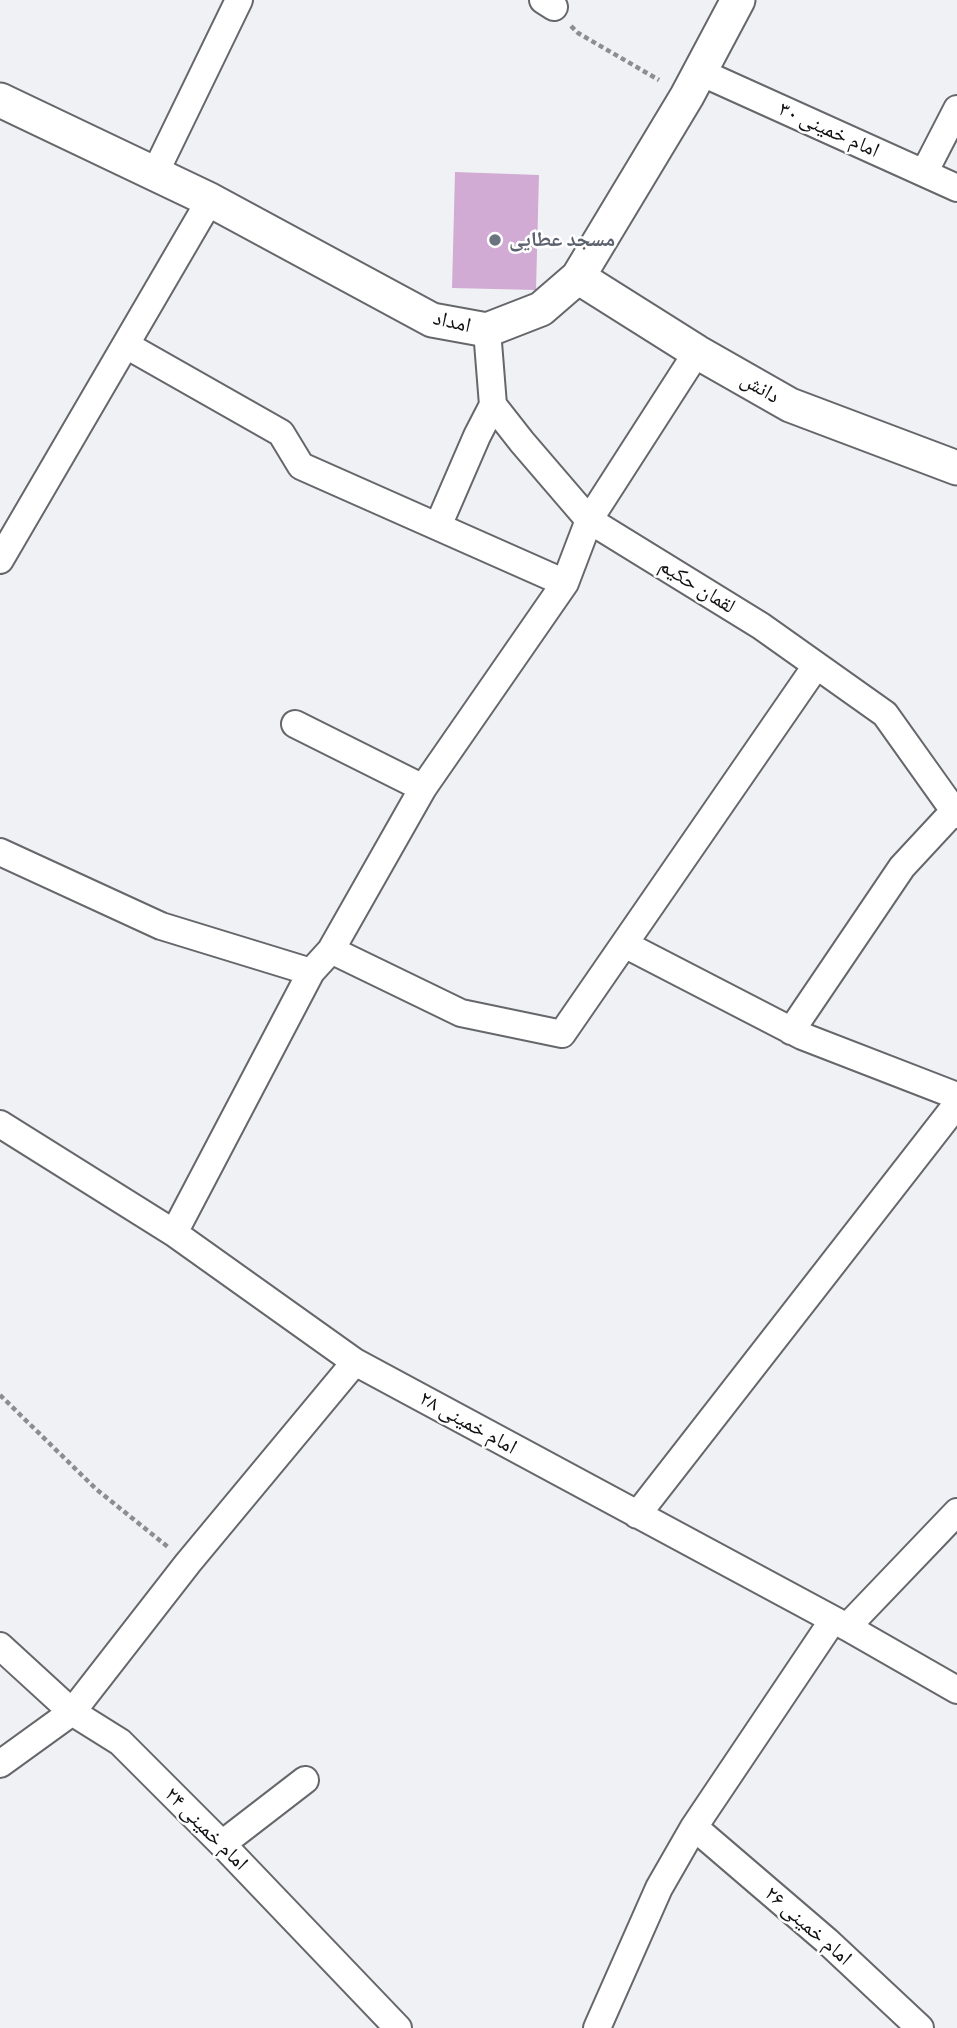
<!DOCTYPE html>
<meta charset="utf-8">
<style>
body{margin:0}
canvas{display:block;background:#f0f1f5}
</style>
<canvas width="957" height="2028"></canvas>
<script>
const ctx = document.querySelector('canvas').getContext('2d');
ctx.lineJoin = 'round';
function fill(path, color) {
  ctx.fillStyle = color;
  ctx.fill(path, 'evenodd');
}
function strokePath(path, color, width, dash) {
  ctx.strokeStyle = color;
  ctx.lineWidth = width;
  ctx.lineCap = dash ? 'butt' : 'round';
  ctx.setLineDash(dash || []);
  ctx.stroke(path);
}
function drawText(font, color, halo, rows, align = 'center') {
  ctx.font = font + ' Literata,"Noto Naskh Arabic",serif';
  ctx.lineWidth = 5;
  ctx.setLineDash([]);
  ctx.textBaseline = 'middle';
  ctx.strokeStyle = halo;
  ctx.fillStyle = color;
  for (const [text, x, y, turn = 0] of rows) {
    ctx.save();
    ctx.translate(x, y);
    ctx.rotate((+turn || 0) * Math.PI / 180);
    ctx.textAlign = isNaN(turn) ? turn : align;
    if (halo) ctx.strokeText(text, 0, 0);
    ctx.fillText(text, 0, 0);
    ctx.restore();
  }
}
const building = new Path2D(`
 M455 172 539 175 536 290 452 288Z`);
const path = new Path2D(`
 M571 26 578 33 659 80
 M0 1395 96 1489 168 1547`);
const minor = new Path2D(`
 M543 0 554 7
 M700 72 957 188
 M155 173 239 0
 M924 173 957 109
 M487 330 493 405 522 442 589 520 761 626 885 714 957 815
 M126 345 281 433 301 466 565 583
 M438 526 477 436 493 405
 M0 560 210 200
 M295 724 423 788
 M0 852 161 926 311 972
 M626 945 802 1036 957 1096
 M331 950 461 1013 562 1034 816 666
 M791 1031 902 867 954 811
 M0 1124 174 1233 355 1362 847 1627 957 1690
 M174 1233 311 972 331 950 423 788 565 583 589 520 697 352
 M637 1515 957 1104
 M847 1627 957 1512
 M0 1646 72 1712 120 1742 222 1844 398 2028
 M0 1764 72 1712 188 1563 355 1362
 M694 1827 827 1941 920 2028
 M222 1844 305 1780
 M597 2028 659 1888 694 1827 833 1620`);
const tertiary = new Path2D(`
 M0 100 210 200 432 320 487 330 541 309 578 277 687 96 738 0
 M578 277 697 352 790 405 957 468`);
const markers = [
 [495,240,7,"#6b7280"]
];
const streetNames = [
 ["امام خمینی ۳۰",829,130,24],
 ["امداد",452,322,13],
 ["دانش",760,388,30],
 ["لقمان حکیم",697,586,32],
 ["امام خمینی ۲۸",468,1423,29],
 ["امام خمینی ۲۴",206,1829,45],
 ["امام خمینی ۲۶",808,1926,41]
];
const worshipNames = [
 ["مسجد عطایی",509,240]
];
fill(building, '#d1abd3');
strokePath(minor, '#66676a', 30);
strokePath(tertiary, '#66676a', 37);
strokePath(path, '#8c8d90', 4.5, [5, 3.5]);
strokePath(minor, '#fff', 26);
strokePath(tertiary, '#fff', 33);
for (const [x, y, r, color] of markers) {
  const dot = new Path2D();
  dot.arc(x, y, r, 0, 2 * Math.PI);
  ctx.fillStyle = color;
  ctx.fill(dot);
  strokePath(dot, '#fff', 2.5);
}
drawText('21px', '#0f1011', '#fff', streetNames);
drawText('bold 21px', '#5b616d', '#fff', worshipNames, 'left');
</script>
